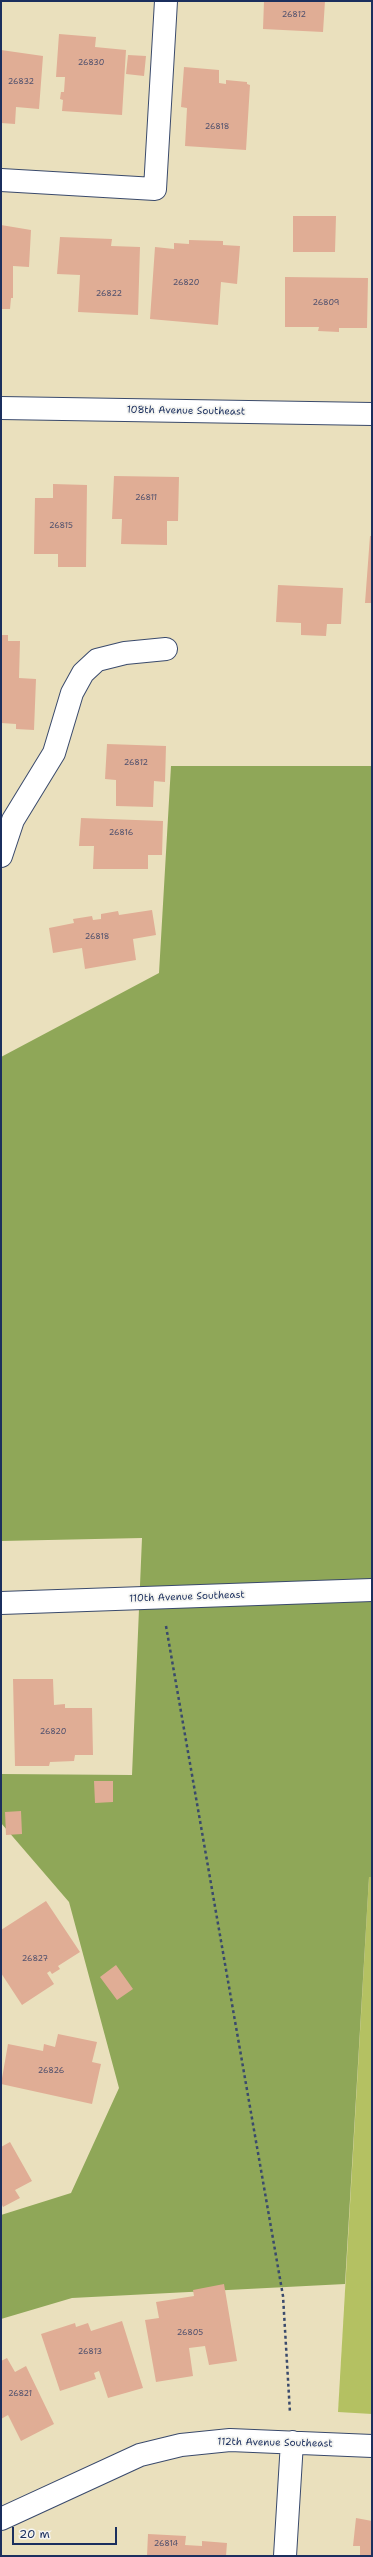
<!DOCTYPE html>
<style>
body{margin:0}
#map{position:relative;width:373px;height:2557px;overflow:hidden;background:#eae0bd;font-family:"Shantell Sans",sans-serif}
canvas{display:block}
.frame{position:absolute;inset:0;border:2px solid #1b2f5e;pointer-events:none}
.scale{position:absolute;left:12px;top:2527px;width:105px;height:18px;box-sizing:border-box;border:2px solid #1b2f5e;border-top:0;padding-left:5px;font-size:12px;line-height:14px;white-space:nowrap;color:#1b2f5e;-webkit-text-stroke:3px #f6f6f2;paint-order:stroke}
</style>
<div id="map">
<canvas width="373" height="2557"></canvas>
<div class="frame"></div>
<div class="scale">20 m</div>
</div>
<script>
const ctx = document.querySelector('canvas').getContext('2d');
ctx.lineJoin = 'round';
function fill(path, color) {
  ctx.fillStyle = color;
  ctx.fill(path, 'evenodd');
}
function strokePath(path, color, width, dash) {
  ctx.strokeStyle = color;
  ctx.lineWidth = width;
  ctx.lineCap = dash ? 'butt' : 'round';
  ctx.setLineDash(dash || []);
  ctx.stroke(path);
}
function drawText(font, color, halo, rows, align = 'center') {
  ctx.font = font + ' "Shantell Sans",sans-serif';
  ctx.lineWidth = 3.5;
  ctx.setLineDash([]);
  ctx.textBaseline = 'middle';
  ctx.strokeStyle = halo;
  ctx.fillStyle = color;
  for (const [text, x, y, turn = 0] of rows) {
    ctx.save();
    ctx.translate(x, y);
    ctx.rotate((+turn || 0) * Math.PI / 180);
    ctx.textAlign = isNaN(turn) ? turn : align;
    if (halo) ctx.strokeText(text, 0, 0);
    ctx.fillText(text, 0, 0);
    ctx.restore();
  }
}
const green = new Path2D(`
 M369 1877H372V2414L338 2412Z`);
const forest = new Path2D(`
 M171 766H372V1877H369L345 2284 72 2298 1 2319V2215L71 2193 119 2088 69 1902 1 1823V1774L132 1775 142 1538 1 1541V1057L159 973Z`);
const building = new Path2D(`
 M264 1H325L323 32 263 29Z
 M59 34 96 37 95 47 126 50 122 115 62 111 63 100 60 99 61 92H64L65 77H56Z
 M1 50 43 56 39 109 16 107 15 124 1 123Z
 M128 55 146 56 144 76 126 74Z
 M184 67 219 70V83L226 84V80L247 82V84L250 85 246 150 185 146 187 108 181 107Z
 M293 216H336L335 252H293Z
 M1 225 31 230 29 267 13 266V298H11L10 309H1Z
 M60 237 112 239 111 246 140 247 138 315 78 312 80 275 57 274Z
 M189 240 223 241V245L240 246 237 284 221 282 218 325 150 319 155 247 174 249V243L189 244Z
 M285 277 368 278 367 328H339V332L318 331 319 327H285Z
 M114 476 179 477 178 521H167V545L121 544 122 519H112Z
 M53 484 87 485 86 567H58V554H34L35 498H53Z
 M370 536H372V603H365Z
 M278 585 343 588 341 624H327L326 636 301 635V623L276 622Z
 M1 635H8V641H20L19 678 36 679 34 730 16 729V724L1 723Z
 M107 744 166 746 165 782 154 781 153 807 116 806V780L105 779Z
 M81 818 163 821 162 855H148V869H93L94 846H79Z
 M152 910 156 935 133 939 136 960 85 969 82 948 53 953 49 928 74 923 73 919 92 916 93 920 101 919V914L118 911 119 915Z
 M13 1679H53L54 1705 65 1704V1708H92L93 1755H75L74 1761 50 1762 49 1766H15Z
 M94 1781H113V1802L95 1803Z
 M21 1811 22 1834 6 1835 5 1812Z
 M46 1901 80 1952 58 1966 60 1969 52 1974 50 1971 47 1973 54 1984 22 2005 1 1973V1930Z
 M116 1965 133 1989 117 2000 100 1977Z
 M58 2034 97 2042 92 2062 101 2064 92 2104 1 2084 8 2044 43 2051 44 2044 55 2047Z
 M10 2142 32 2181 15 2190 20 2198 3 2207 1 2203V2147Z
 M224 2284 237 2361 209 2365 205 2346 189 2348 193 2376 156 2382 145 2320 159 2318 156 2302 194 2296 193 2290Z
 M122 2321 143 2388 108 2398 99 2371 94 2373 96 2379 60 2391 41 2334 75 2323 76 2327 88 2323 91 2331Z
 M7 2358 15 2372 26 2366 54 2424 21 2441 8 2415 1 2419V2361Z
 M356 2518 372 2521V2556H360V2546H353Z
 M148 2534 186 2536 185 2545 202 2546V2541L227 2543 226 2556H147Z`);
const path = new Path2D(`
 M166 1626 283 2296 290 2413`);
const minor = new Path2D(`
 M1 180 155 189 166 1
 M1 408 372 414
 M1 856 13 820 54 753 72 693 83 673 97 660 125 653 166 649
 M1 1603 372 1590
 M1 2519 140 2455 181 2445 230 2440 372 2446
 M285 2556 292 2442`);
const numberNames = [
 ["26812",294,15],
 ["26830",91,63],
 ["26832",21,82],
 ["26818",217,127],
 ["26820",186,283],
 ["26822",109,294],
 ["26809",326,303],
 ["26811",146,498],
 ["26815",61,526],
 ["26812",136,763],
 ["26816",121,833],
 ["26818",97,937],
 ["26820",53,1732],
 ["26827",35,1959],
 ["26826",51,2071],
 ["26805",190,2333],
 ["26813",90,2352],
 ["26821",20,2394],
 ["26814",166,2544]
];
const streetNames = [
 ["108th Avenue Southeast",186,411,1],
 ["110th Avenue Southeast",187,1597,-2],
 ["112th Avenue Southeast",275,2443,1]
];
fill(green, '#b4c162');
fill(forest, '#8fa758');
fill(building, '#e0ad95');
strokePath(minor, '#3a4a6c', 24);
strokePath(path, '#3a4a6c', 2.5, [3, 3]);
strokePath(minor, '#fff', 22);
drawText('8px', '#4c4e6c', null, numberNames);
drawText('10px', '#1b2f5e', '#f6f6f2', streetNames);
</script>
